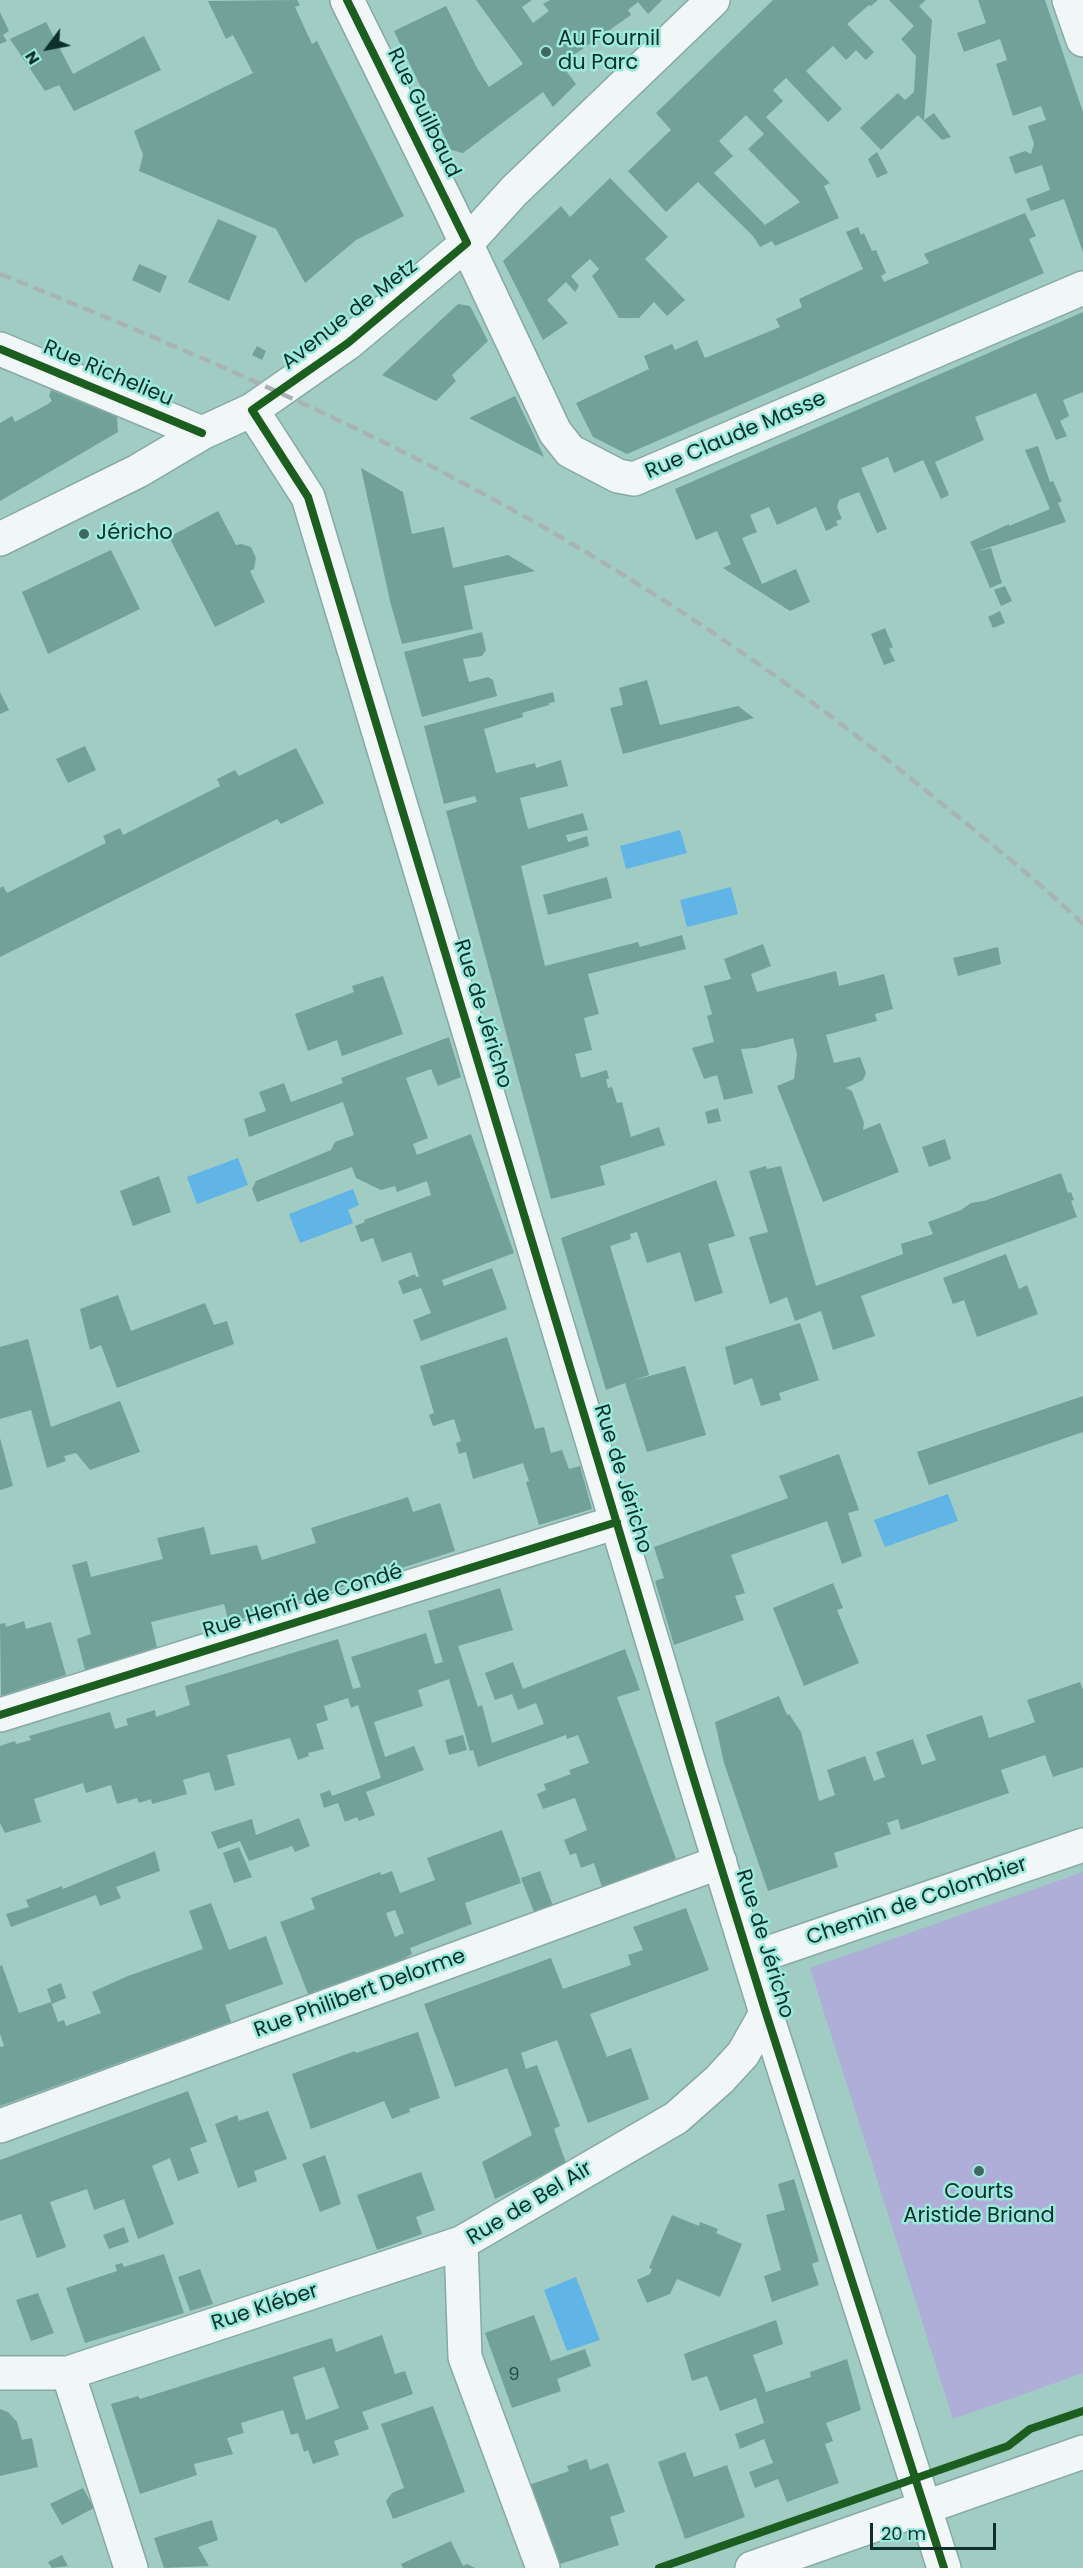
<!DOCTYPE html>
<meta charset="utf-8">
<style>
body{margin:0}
#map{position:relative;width:1083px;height:2568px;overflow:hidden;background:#a0ccc4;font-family:Poppins,sans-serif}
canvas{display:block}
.north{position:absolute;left:18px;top:18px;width:60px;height:60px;-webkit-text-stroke:4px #9ceadd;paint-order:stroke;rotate:238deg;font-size:16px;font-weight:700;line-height:24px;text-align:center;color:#0e302b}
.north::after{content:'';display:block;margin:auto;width:21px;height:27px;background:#0e302b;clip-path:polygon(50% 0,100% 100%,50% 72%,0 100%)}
.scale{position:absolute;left:870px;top:2523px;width:126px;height:27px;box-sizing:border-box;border:3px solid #0e302b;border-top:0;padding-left:8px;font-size:18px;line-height:21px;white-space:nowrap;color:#0e302b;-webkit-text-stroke:4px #9ceadd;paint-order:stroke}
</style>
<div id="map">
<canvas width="1083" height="2568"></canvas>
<div class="north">N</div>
<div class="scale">20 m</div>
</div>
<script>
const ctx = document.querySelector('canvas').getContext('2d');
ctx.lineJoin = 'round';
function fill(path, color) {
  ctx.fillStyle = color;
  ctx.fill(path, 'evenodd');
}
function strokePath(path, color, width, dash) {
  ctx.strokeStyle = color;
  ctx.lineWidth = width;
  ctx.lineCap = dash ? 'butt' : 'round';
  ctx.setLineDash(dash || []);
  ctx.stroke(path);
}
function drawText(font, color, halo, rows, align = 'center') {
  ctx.font = font + ' Poppins,sans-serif';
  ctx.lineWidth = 5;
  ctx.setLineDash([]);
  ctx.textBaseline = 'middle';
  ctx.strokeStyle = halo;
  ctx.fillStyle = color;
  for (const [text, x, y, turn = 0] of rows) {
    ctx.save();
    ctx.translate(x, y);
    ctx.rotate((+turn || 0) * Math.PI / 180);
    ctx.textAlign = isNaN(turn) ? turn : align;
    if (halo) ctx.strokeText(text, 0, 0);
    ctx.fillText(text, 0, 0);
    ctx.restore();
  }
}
const green = new Path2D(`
 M1083 1872V2373L953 2419 810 1968Z`);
const water = new Path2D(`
 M680 830 687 853 626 869 620 846Z
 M731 887 738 914 687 927 680 900Z
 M238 1158 248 1185 197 1204 187 1177Z
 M353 1189 359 1205 348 1210 353 1223 300 1243 289 1214Z
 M948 1494 958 1521 885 1547 874 1520Z
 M576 2277 600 2340 567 2351 544 2290Z`);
const building = new Path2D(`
 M297 0 300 5 295 7 312 44 317 41 404 216 356 240 305 283 276 229 139 171 143 155 134 131 253 73 233 35 226 39 208 1Z
 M476 0H532L522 7 533 23 549 11 543 4 550 0H662L648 14 638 2 628 10 631 15 561 64 576 84 553 107 543 92 463 153 451 150 394 31 446 6 477 68 489 87 523 64Z
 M773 0H878L871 6 869 5 847 24 874 52 866 60 856 50 846 60 833 46 806 71 842 109 828 122 786 78 773 90 783 101 766 117 830 183 824 186 839 218 775 246 772 241 760 247 753 236 698 182 666 212 628 171 671 130 656 113ZM746 115 764 134 748 149 800 202 765 225 714 173 733 156 719 141Z
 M889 0H926L919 6 932 20 924 120 934 113 951 137 942 140 918 115 881 150 860 128 898 93 905 100 914 92 916 56 901 39 914 26Z
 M978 0H1045L1083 112V252L1064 199 1031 211 1026 199 1050 190 1042 165 1015 174 1009 157 1025 151 1031 154 1034 144 1028 126 1046 120 1041 106 1013 116 996 64 1007 60 1000 39 964 52 957 33 986 23Z
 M0 12 9 31 3 35 7 41 0 44Z
 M46 22 73 74 144 36 161 70 74 111 59 85 45 91 10 39Z
 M877 152 888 173 877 178 868 159Z
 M610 178 668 237 645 259 685 300 667 316 654 302 639 318H619L592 276 599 269 590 259 571 276 579 286 575 292 566 282 547 300 568 323 543 340 503 261 561 206 570 217Z
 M1025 213 1036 236 1029 239 1044 273 627 454 593 437 576 403 649 369 644 356 672 344 675 350 697 340 705 358 780 327 776 319 802 307 799 299 863 269 846 232 858 227 861 235 864 233 872 251 876 250 886 273 881 276 884 282 929 263 924 254Z
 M218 219 257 236 229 301 188 282Z
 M139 264 167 276 160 293 132 280Z
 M458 304 470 306 488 341 452 375 456 381 436 401 382 375Z
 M1083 312V392L1063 400 1069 416 1060 421 1067 436 1056 440 1036 393 975 417 984 440 935 462 949 495 941 499 923 460 894 473 888 457 861 468 887 529 877 533 859 492 839 500 837 507 842 519 836 521 838 525 826 531 816 507 777 525 769 507 750 515 757 532 742 538 762 584 796 569 810 602 790 611 723 568 731 564 717 531 696 540 675 489Z
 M257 346 266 351 262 360 252 355Z
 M51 390 117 417 118 432 0 501V423L12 416 15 422 48 404 52 401 49 396Z
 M515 396 534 435 544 457 469 418Z
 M1038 446 1050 482 1053 481 1062 501 1058 503 1066 522 975 552 970 542 1009 524V526L1050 509 1025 450Z
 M361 468 403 492 412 534 444 527 453 568 508 555 535 571 464 586 473 629 402 644 390 601Z
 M218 511 236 545 241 544 251 547 256 558 254 569 250 571 265 602 215 627 169 537Z
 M991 548 1002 583 990 588 975 552Z
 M111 550 140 609 48 654 22 592Z
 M1005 586 1012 601 1001 606 994 590Z
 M1000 611 1005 623 993 628 988 617Z
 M885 628 893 647 889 649 895 661 884 665 871 634Z
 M482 632 486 650 482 656 463 659 469 682 488 677 493 680 497 696 422 717 404 652Z
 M647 680 660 725 738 706 754 718 623 754 610 708 623 705 619 688Z
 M0 692 9 710 0 714Z
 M553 692 555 702 549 703V705L522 713 523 717 484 729 496 773 535 763 536 768 561 760 568 786 520 798 528 829 583 813 588 830 566 835 568 842 587 836 589 846 521 866 545 966 638 942 640 947 682 935 686 949 588 974 599 1014 584 1018 592 1050 575 1054 581 1078 607 1070 609 1079H606L608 1088 612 1087 617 1103 622 1102 631 1137 659 1127 665 1145 600 1166 605 1185 551 1199 446 811 477 802 475 796 444 804 424 726Z
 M85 746 96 770 68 783 56 759Z
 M296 748 324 803 281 824 277 819 0 957V888L3 886 7 893 106 843 103 836 120 828 123 835 220 786 217 779 235 770 239 776Z
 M607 877 612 898 548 915 543 895Z
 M763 944 771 966 751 974 757 992 836 971 839 986 884 974 893 1009 875 1014 877 1021 826 1035 834 1063 860 1057 866 1073 863 1080 846 1088 852 1091 864 1123 863 1130 880 1123 899 1172 823 1202 777 1086 794 1079 797 1054 793 1038 755 1048 741 1049 753 1093 724 1100 717 1075 704 1079 692 1048 714 1042 707 1016 712 1014 704 986 731 979 724 959Z
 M998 947 1001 964 958 976 953 958Z
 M383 976 403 1034 342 1056 337 1040 308 1051 295 1014 354 992 352 986Z
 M449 1037 461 1077 438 1086 431 1069 406 1078 428 1138 413 1144 417 1155 471 1134 514 1253 442 1280 444 1286 492 1268 507 1309 421 1341 413 1320 431 1313 421 1288 403 1294 398 1281 415 1274 416 1277 419 1276 411 1252 382 1262 373 1238 361 1242 355 1226 365 1222 364 1220 431 1195 427 1181 397 1192 395 1186 381 1190 356 1178 352 1167 257 1202 252 1189 256 1181 331 1150 335 1142 354 1135 343 1102 249 1137 244 1119 266 1111 259 1092 284 1083 291 1102 343 1083 341 1078Z
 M718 1108 721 1121 708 1124 705 1112Z
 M945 1139 951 1159 929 1167 922 1147Z
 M766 1166 767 1169 781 1166 816 1286 903 1254 901 1244 933 1234 928 1222 961 1210 971 1203 984 1201 1061 1173 1068 1193 1071 1192 1074 1200 1071 1201 1077 1217 861 1296 875 1336 833 1350 821 1311 795 1321 787 1297 770 1304 749 1237 768 1232 749 1171Z
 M159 1176 171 1212 133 1226 120 1191Z
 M716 1180 735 1236 708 1244 723 1293 695 1302 680 1252 647 1263 637 1232 630 1234 631 1239 610 1246 649 1375 632 1381 685 1366 706 1435 647 1452 625 1383 606 1390 561 1238Z
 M1006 1254 1019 1289 1027 1285 1038 1314 977 1337 964 1300 953 1304 943 1278Z
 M118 1295 131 1331 205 1303 214 1325 227 1321 234 1344 117 1388 101 1345 90 1350 80 1309Z
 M800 1323 819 1380 779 1393 781 1400 761 1406 752 1378 734 1385 725 1347Z
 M507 1337 535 1429 544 1427 551 1453 562 1450 569 1469 580 1466 592 1509 539 1525 526 1482 529 1481 523 1463 473 1479 466 1452 459 1454 456 1443 461 1441 454 1419 433 1426 429 1415 434 1413 420 1366Z
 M28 1339 51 1427 120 1401 140 1452 90 1470 76 1453 64 1456 66 1461 47 1468 31 1410 0 1419V1347Z
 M1083 1396V1432L929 1485 917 1452Z
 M0 1438 13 1486 0 1490Z
 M839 1454 859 1510 848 1513 862 1556 842 1564 827 1521 731 1555 745 1593 735 1596 744 1620 674 1645 655 1581 664 1578 654 1547 788 1498 779 1476Z
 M408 1497 413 1512 440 1503 455 1551 229 1623 224 1604 151 1622 157 1647 85 1670 77 1639 91 1634 72 1565 87 1561 91 1577 163 1559 157 1538 204 1527 211 1555 257 1545 262 1560 316 1543 311 1528Z
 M833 1583 843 1608 837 1610 859 1663 804 1686 773 1608Z
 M500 1588 513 1630 458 1646 478 1707 482 1705 492 1743 544 1724 536 1703 518 1710 512 1694 495 1700 485 1673 513 1662 523 1689 625 1649 640 1690 617 1697 676 1859 602 1887 594 1863 581 1868 576 1853 570 1855 564 1840 587 1830 575 1798 543 1809 537 1794 546 1790 544 1784 571 1774 569 1770 589 1763 578 1735 567 1739 566 1735 478 1767 473 1750 470 1751 449 1679 418 1690 423 1706 374 1722 385 1757 414 1746 424 1770 366 1792 375 1815 359 1821 357 1817 345 1822 338 1803 324 1808 320 1794 330 1790 332 1796 381 1778 358 1705 351 1708 348 1698 324 1706 328 1720 316 1724 324 1749 308 1753 309 1756 298 1760 290 1738 227 1755 235 1785 215 1791 209 1772 183 1780 187 1794 152 1804 151 1799 139 1803 137 1798 117 1804 111 1785 86 1793 83 1783 34 1799 41 1822 5 1833 0 1823V1746L15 1741 16 1744 31 1740 29 1736 110 1712 115 1729 128 1725 126 1719 155 1710 156 1717 190 1705 185 1686 338 1639 353 1689 361 1687 351 1657 426 1633 435 1664 443 1662 428 1611Z
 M24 1621 26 1629 51 1622 66 1675 1 1696 0 1624 5 1623 6 1627Z
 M1080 1682 1083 1690V1767L1053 1777 1045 1755 1001 1770 1009 1793 901 1830 898 1819 887 1823 891 1834 834 1853 838 1867 768 1891 724 1763 715 1722 779 1696 787 1715 789 1714 801 1732 819 1801 835 1795 827 1770 865 1756 874 1781 885 1777 876 1752 913 1739 922 1765 936 1760 926 1735 982 1715 989 1738 1027 1725 1035 1722 1027 1700Z
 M463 1735 467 1750 449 1755 445 1740Z
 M299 1818 310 1846 295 1852 292 1846 249 1861 240 1841 218 1849 211 1832 252 1819 256 1835Z
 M502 1830 521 1883 465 1903 472 1924 410 1948 412 1954 403 1959 308 1994 280 1922 315 1909 311 1898 380 1872 381 1875 392 1871 400 1893 435 1880 427 1858ZM395 1910 404 1933 395 1937 386 1913Z
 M239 1847 252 1877 234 1883 223 1853Z
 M155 1851 160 1871 116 1887 121 1898 100 1906 96 1895 11 1927 6 1914 29 1907 26 1900 62 1886 63 1889Z
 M540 1871 553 1906 534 1912 521 1878Z
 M211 1903 229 1950 266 1936 283 1984 225 2005 231 2022 0 2106V2047L4 2046 0 2034V1966L2 1965 19 2013 51 2002 58 2022 64 2020 66 2026 101 2013 92 1992 128 1976 203 1949 189 1911Z
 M686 1908 709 1970 590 2014 607 2057 631 2048 649 2099 588 2123 557 2040 521 2053 526 2069 537 2065 560 2126 554 2129 566 2163 495 2199 482 2162 532 2135 507 2068 455 2087 424 2004 551 1958 563 1989 631 1965 628 1955 643 1950 633 1927Z
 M61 1983 66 1998 52 2004 47 1989Z
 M418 2032 440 2098 409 2109 410 2112 392 2119 384 2101 311 2129 292 2074 355 2051 356 2053Z
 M188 2091 207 2142 190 2148 199 2173 178 2181 170 2158 152 2166 174 2224 138 2239 124 2199 94 2210 87 2189 50 2202 66 2247 37 2258 21 2214 0 2221V2160Z
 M268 2111 287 2159 254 2171 257 2181 238 2188 215 2124 237 2115 239 2121Z
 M325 2155 341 2204 320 2212 302 2164Z
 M421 2172 435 2210 416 2217 422 2234 377 2250 357 2195Z
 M794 2179 819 2261 812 2264 819 2285 772 2302 764 2276 781 2270 766 2215 785 2210 778 2184Z
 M672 2215 699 2226 700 2222 718 2229 716 2233 742 2244 720 2297 677 2279 670 2294 647 2303 637 2280 650 2274 652 2269 649 2268Z
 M124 2227 129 2242 109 2249 103 2235Z
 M164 2254 184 2313 85 2343 66 2288 117 2271 115 2265 122 2263 124 2267Z
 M200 2269 213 2304 190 2311 178 2277Z
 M38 2293 54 2333 31 2341 16 2300Z
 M534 2315 551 2361 585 2349 591 2366 557 2379 561 2391 512 2408 485 2333Z
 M776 2320 783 2344 753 2355 766 2392 811 2377 810 2372 847 2359 861 2410 826 2423 833 2441 825 2444 839 2483 787 2502 778 2479 755 2488 749 2472 773 2463 764 2439 740 2449 735 2434 764 2423 756 2398 720 2411 707 2376 692 2381 684 2354Z
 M382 2335 395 2374 405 2371 413 2394 362 2412 369 2429 334 2441 339 2455 313 2464 308 2450 304 2452 298 2433 291 2435 283 2410 241 2423 244 2433 227 2438 233 2454 194 2464 197 2475 140 2494 111 2404 138 2396 140 2399 332 2338 336 2352ZM324 2367 339 2408 306 2420 293 2377Z
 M433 2406 465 2492 393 2519 386 2501 392 2493 404 2488 381 2424Z
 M0 2409 8 2412 17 2422 22 2440 32 2438 38 2467 0 2476Z
 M685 2452 694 2477 727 2465 745 2517 685 2539 658 2462Z
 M587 2459 590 2470 608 2463 625 2512 610 2517 619 2545 557 2565 529 2485 569 2471 567 2466Z
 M83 2488 94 2508 62 2525 50 2504Z
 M212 2520 218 2540 198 2547 209 2566 164 2568 154 2538Z
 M451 2541 463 2566 467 2564 475 2568H403L401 2564Z
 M62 2555 68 2566 52 2568 48 2562Z`);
const minor = new Path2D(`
 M347 0 450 209 555 432 570 451 618 476 634 479 1083 288
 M1069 0 1083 40
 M0 349 202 433
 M252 410 308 497 692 1773 766 2013 944 2568
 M0 539 138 471 202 433 252 410 348 343 467 243 514 191 713 0
 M0 1715 617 1522
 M750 1959 1083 1845
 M0 2126 720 1862
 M0 2373H68L461 2243
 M68 2373 131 2568
 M543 2568 465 2357 461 2243 676 2118 719 2080 743 2054 766 2013
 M752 2568 1083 2452`);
const rail = new Path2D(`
 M0 274C189 350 378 431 555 534 693 614 824 706 947 808 993 845 1040 883 1083 924`);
const cycleway = new Path2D(`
 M347 0 467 243 348 343 252 410 308 497 692 1773 766 2013 944 2568
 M0 349 202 433
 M0 1715 617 1522
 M659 2568 1008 2446 1030 2429 1083 2411`);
const markers = [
 [546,52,6,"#416761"],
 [84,534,6,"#416761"],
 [979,2171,6,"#416761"]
];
const numberNames = [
 ["9",514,2375]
];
const poiNames = [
 ["Au Fournil",558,40],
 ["du Parc",558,64],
 ["Jéricho",96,534],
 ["Courts",979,2193,"center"],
 ["Aristide Briand",979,2217,"center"]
];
const streetNames = [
 ["Rue Guilbaud",423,113,64],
 ["Avenue de Metz",350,315,-38],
 ["Rue Richelieu",108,374,23],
 ["Rue Claude Masse",736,436,-23],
 ["Rue de Jéricho",482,1014,73],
 ["Rue de Jéricho",622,1479,73],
 ["Rue Henri de Condé",303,1602,-17],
 ["Chemin de Colombier",917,1902,-19],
 ["Rue de Jéricho",764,1944,73],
 ["Rue Philibert Delorme",360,1994,-20],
 ["Rue de Bel Air",530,2204,-31],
 ["Rue Kléber",265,2308,-18]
];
fill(green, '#aeaed9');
fill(water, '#60b5e6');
fill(building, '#72a19a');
strokePath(minor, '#87a9a3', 36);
strokePath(minor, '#f1f7f6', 33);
strokePath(rail, '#a8b4b2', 4.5, [12, 6]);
strokePath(cycleway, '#1b5e20', 8);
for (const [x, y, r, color] of markers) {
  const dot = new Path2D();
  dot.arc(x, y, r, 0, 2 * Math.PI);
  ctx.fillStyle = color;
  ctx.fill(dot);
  strokePath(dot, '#9ceadd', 2);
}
drawText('18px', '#274c47', null, numberNames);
drawText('21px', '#0e302b', '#9ceadd', poiNames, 'left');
drawText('21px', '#0e302b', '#9ceadd', streetNames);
</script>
